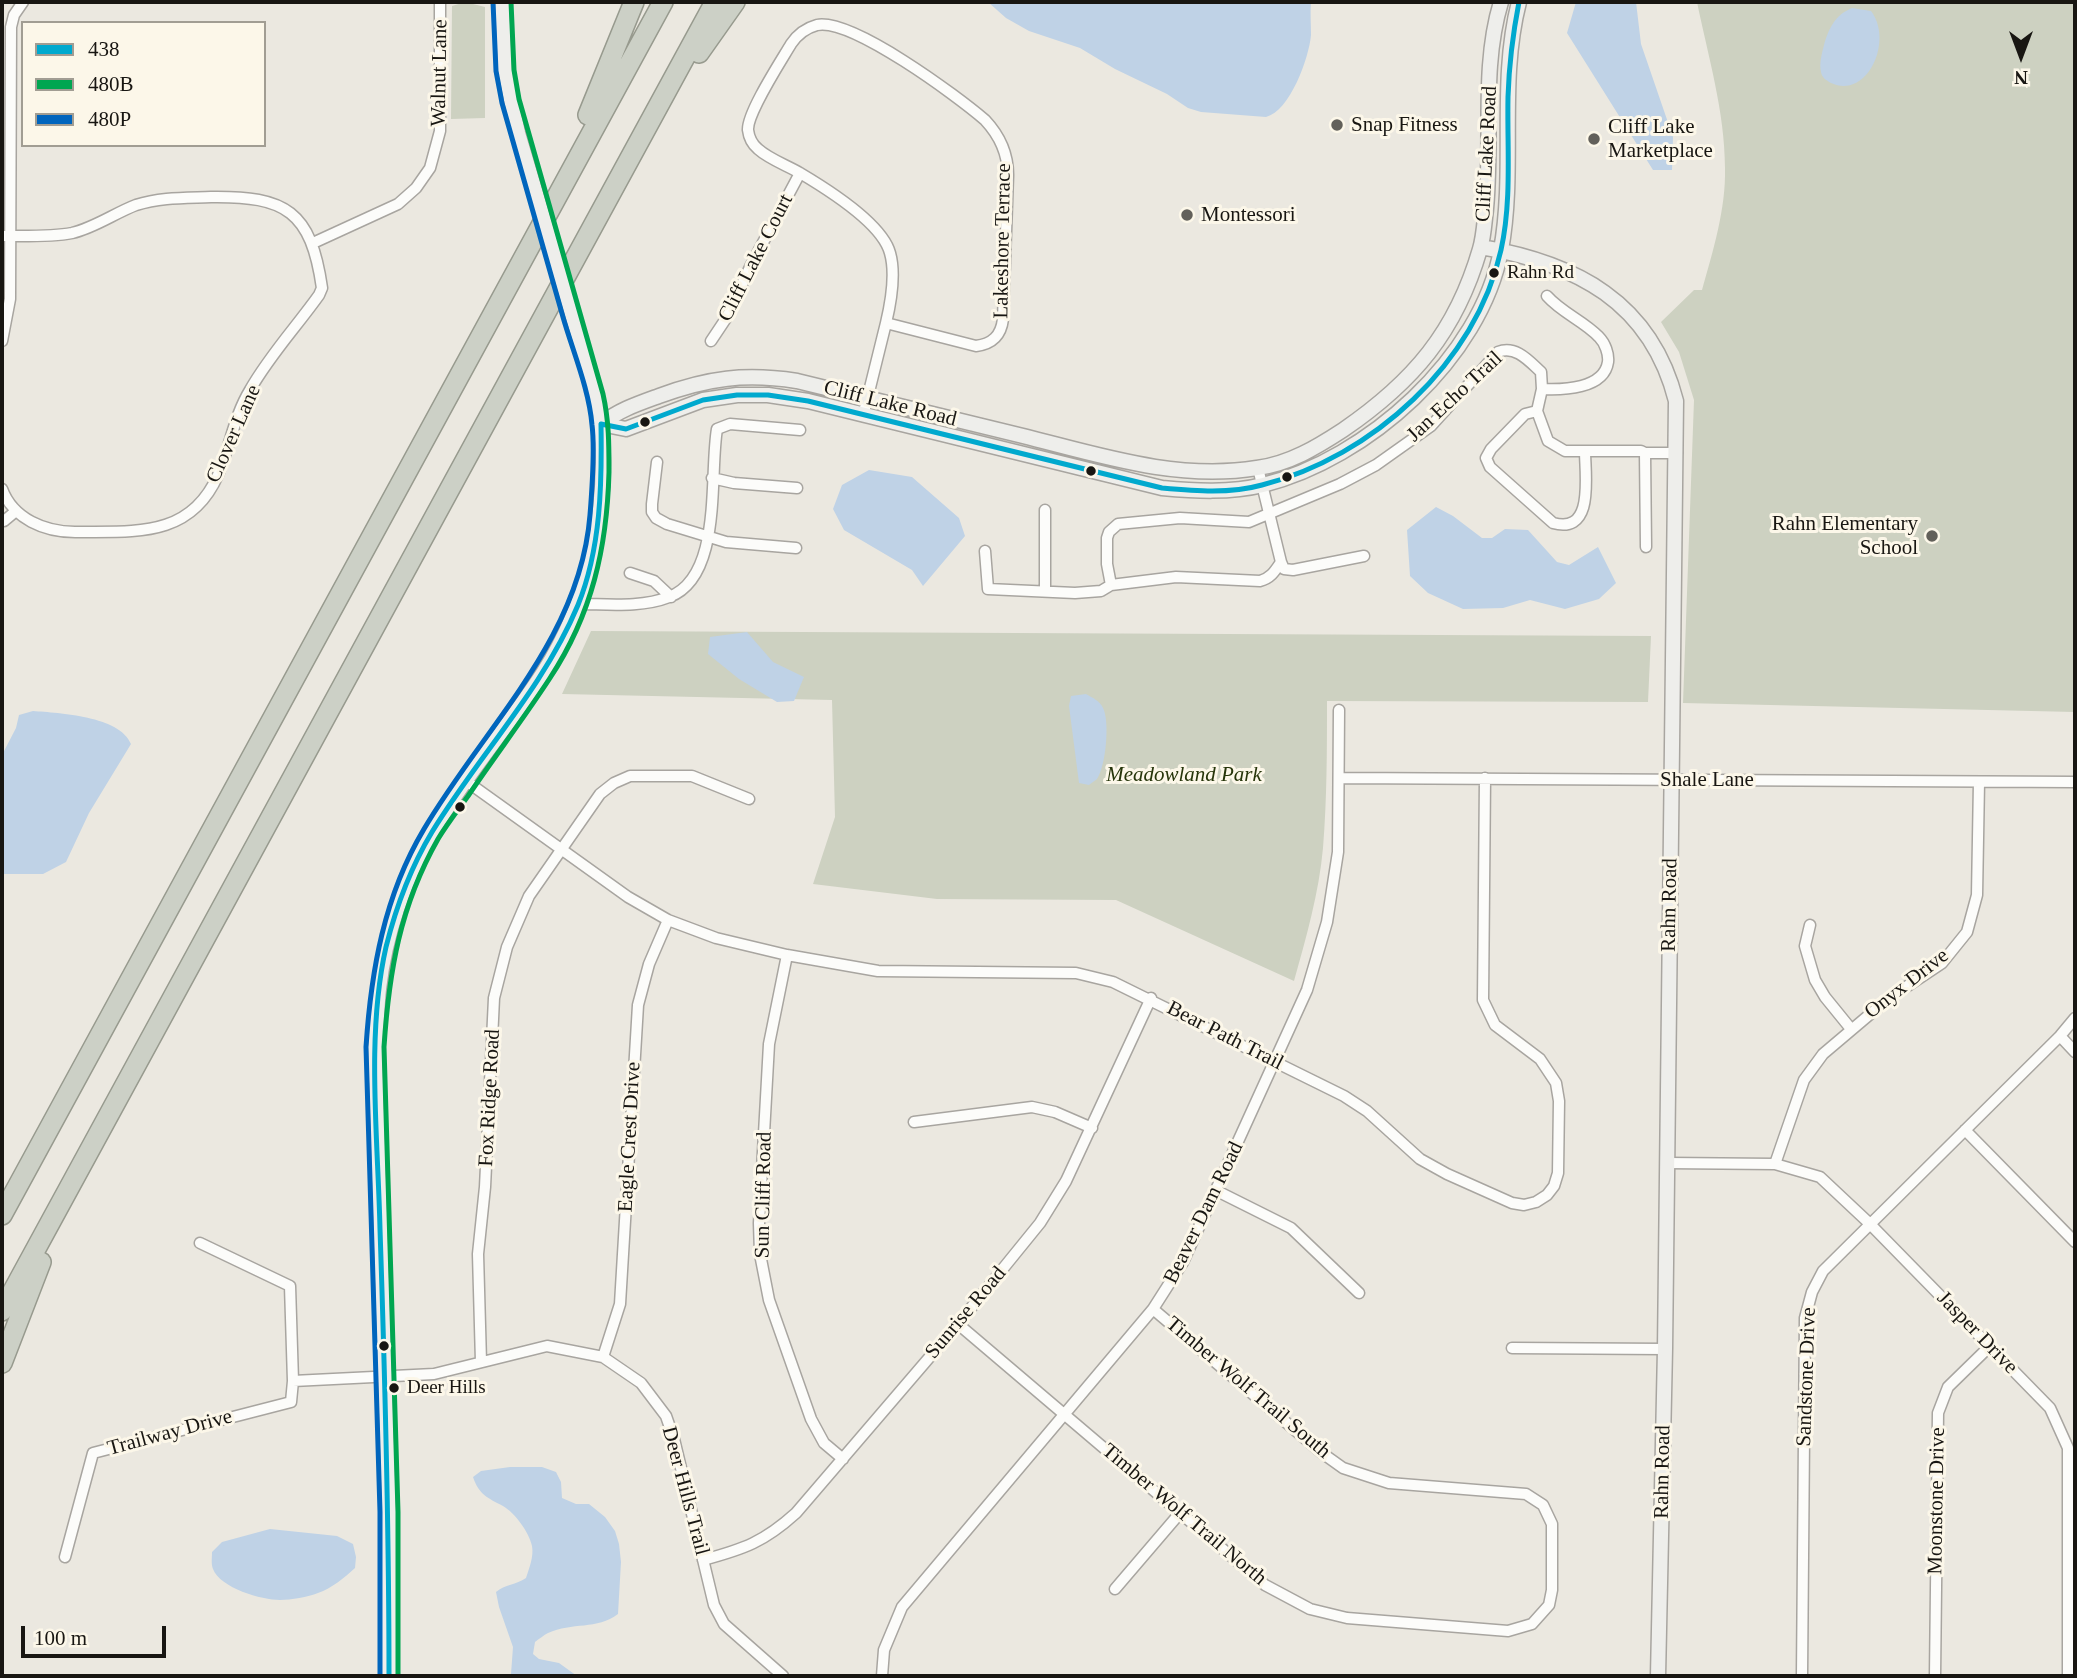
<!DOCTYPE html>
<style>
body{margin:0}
#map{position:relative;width:2077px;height:1678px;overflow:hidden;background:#ebe8e0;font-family:Georgia,serif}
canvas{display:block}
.frame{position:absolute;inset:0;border:4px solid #181612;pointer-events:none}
.legend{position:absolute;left:21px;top:21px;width:245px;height:126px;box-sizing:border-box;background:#fcf7e9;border:2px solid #a19d93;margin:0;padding:9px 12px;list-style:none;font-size:21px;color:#181612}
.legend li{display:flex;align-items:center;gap:14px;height:35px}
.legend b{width:35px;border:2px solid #a19d93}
.north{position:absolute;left:1986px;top:21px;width:70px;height:70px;-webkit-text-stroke:5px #fcf7e9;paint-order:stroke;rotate:180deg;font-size:19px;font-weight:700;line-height:28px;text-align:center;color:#181612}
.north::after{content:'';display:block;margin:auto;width:24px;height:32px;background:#181612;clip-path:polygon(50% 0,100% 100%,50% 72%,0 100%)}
.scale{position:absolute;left:21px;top:1626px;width:145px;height:32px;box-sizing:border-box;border:4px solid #181612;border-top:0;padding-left:9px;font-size:21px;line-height:24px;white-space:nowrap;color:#181612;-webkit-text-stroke:5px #fcf7e9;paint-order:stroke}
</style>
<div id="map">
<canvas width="2077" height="1678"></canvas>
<div class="frame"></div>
<ul class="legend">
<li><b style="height:9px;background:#00a9ce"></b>438</li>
<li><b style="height:9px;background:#00a651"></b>480B</li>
<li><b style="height:9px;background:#0065bd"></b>480P</li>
</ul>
<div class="north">N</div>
<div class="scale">100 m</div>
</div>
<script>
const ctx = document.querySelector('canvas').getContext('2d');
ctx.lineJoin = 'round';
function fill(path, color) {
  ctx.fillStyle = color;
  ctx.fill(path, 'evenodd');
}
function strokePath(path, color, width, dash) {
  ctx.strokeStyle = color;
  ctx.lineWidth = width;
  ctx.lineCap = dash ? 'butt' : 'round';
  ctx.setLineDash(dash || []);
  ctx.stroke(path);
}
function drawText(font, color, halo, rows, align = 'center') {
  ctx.font = font + ' Georgia,serif';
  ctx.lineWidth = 6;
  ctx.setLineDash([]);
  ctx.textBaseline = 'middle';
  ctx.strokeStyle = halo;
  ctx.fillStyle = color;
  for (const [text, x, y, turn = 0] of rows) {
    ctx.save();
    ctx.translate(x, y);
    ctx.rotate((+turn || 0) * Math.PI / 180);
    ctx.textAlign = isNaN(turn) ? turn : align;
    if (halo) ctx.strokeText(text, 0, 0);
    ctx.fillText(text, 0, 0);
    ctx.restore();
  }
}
const green = new Path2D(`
 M465 2 485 7V118L451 119 452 6Z
 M1697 2H2075V712L1683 703 1694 400 1679 352 1661 322 1694 290H1702C1713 251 1726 209 1725 168 1725 112 1708 56 1697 2Z
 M591 631 1651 636 1648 702 1327 701C1327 750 1327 799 1323 848 1319 893 1306 938 1294 981L1116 900 937 899 813 884 835 817 832 700 562 694Z`);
const water = new Path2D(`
 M988 2H1311C1310 13 1311 24 1311 35 1309 58 1290 111 1266 117L1201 112 1188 108 1167 94 1115 69 1080 48 1029 31 1006 18Z
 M1576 2H1636L1641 44 1673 137 1672 170H1653L1567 33Z
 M1852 8 1871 11C1894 41 1867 100 1831 83 1826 80 1822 78 1821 72 1819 63 1822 53 1824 45 1829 28 1835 15 1852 8Z
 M869 470 912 477 959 518 965 536 923 586 912 570 844 530 833 509 842 485Z
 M1436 507 1453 516 1482 538H1492L1505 529 1528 530 1557 562 1569 565 1598 547 1616 583 1599 599 1565 609 1530 600 1503 608 1463 609 1428 593 1410 576 1407 530Z
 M747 632 773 662 804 677 794 701 777 702 739 679 708 654 710 637Z
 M1086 694C1093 698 1100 701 1103 708 1110 721 1106 766 1097 779 1096 780 1090 784 1089 785L1079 783 1069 706 1071 696Z
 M33 711C59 713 120 716 131 744L89 813 66 862 43 874H2V755L16 728 19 715Z
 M510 1467H542L556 1472 561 1482 562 1498 576 1504H589L605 1517 615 1531 619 1544 621 1562 618 1614C597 1630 572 1622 548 1633 544 1635 539 1639 535 1642L533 1654 539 1659 559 1663 577 1676H511V1674L513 1647 499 1607 496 1592C505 1584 516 1585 526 1578 529 1569 534 1556 532 1546 529 1532 515 1513 503 1506 488 1498 479 1495 473 1477L481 1471Z
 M270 1529 337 1536 353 1544 356 1557 355 1568C344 1578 332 1588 318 1593 308 1597 291 1600 280 1600 262 1600 220 1588 213 1569 211 1564 212 1558 212 1552L222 1542Z`);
const street = new Path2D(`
 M2 236C22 236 52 237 72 233 94 228 115 213 136 205 161 197 185 198 211 197 286 196 311 211 322 288L319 295C297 326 269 356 250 390 234 416 230 447 218 475 190 539 133 531 75 532 45 532 13 519 2 489
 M313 243 398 204 416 188 430 168 440 131V2
 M2 341 10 299 11 27 14 15 23 2
 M711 341 727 317 751 265 800 173
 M1542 389C1563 390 1604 389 1608 362 1609 354 1605 343 1599 337 1584 321 1562 313 1547 296
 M1537 411 1525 414 1491 449 1486 458 1490 467 1553 523C1595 535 1585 475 1585 451
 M863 416 886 323C891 302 896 274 890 253 882 223 827 189 800 173 786 165 769 159 758 149 752 144 749 138 748 130 747 113 781 61 791 44 797 35 806 28 817 25 852 18 957 96 985 120 1000 136 1008 153 1008 175L1003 319C1001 336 992 344 976 346L886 323
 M1645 453 1646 547
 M657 462 652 504V512L656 518 667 524 726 542 796 548
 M712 478 734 483 797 488
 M4 521 16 511
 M985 551 988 589 1075 593 1101 591 1111 585 1176 577 1260 581C1271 578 1275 571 1281 562L1258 468
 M1281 562 1284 569 1293 570 1364 556
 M630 573 654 581 671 597
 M1111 585 1107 564V538L1109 532 1118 524 1180 518 1249 522 1340 484 1376 465 1431 426 1498 352C1516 345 1529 361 1541 372L1542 389 1537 411 1548 441 1565 451H1641L1645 453H1677
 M1045 591V510
 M578 604C607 604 641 608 669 597 723 577 709 475 717 429L730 424 800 430
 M1339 778 2075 782
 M466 781 628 897 668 920 716 938 787 955 878 971 1076 973 1113 982 1344 1096 1367 1111 1420 1159 1447 1174 1512 1203 1524 1205 1536 1202 1547 1195 1554 1186 1558 1173 1559 1101 1556 1083 1540 1059 1495 1025 1483 1000 1485 778
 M1810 925 1805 946 1815 980 1825 997 1851 1029
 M787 955 769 1044 759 1223 760 1254 769 1300 811 1419 824 1443 843 1459
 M2060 1036 2075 1052
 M914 1122 1032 1107 1055 1112 1092 1128
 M1965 1130 2075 1242
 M1667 1163 1775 1164 1820 1177 1869 1223 2050 1408 2068 1448V1676
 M1775 1164 1804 1080 1823 1054 1888 999 1942 963 1967 932 1977 895 1979 782
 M1217 1191 1291 1228 1359 1293
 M200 1243 290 1286 293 1381 434 1374 547 1346 603 1357 641 1383 666 1416 674 1439 714 1605 724 1624 783 1676
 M958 1324 1265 1585 1310 1609 1347 1618 1508 1631 1532 1624 1549 1605 1552 1590V1524L1543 1505 1526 1494 1389 1483 1343 1468 1322 1453 1153 1309
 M1512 1348 1665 1349
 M603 1357 620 1304 638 1005 649 964 668 920
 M481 1362 478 1254 485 1187 494 998 507 947 529 896 600 794 614 783 630 776H692L749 799
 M65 1557 93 1453 291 1402 293 1381
 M703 1560C744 1549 764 1542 796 1513L958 1324 1040 1223 1066 1181 1151 998
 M1115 1589 1180 1513
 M882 1676 884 1650 902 1607 1153 1309 1183 1262 1307 990 1327 922 1338 852 1339 710
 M1802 1676 1805 1318 1812 1292 1823 1271 2060 1036 2075 1018
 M1935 1676 1938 1413 1948 1387 1990 1346`);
const secondary = new Path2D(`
 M502 2 505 71 518 133
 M1481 247C1576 263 1651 302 1676 401L1665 1349 1658 1676
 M601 424 626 429 703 400 737 395H768L808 401 1162 488C1195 491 1230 493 1263 485 1367 459 1481 358 1501 250 1516 168 1498 83 1519 2
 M601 424C619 410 637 404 659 396 708 378 745 373 797 381 872 399 947 418 1023 436 1099 455 1177 481 1257 468 1289 464 1317 447 1343 430 1413 382 1456 332 1480 249 1483 239 1484 228 1485 218 1494 147 1480 71 1501 2
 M389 1676V1512L375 1047C377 1028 377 1008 379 989 385 936 404 880 431 834 464 777 507 728 543 673 589 602 609 509 601 425 598 402 591 380 585 358`);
const highway = new Path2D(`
 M699 53 735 2
 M588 115 634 2
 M2 1215 663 2
 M2 1311 715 2
 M2 1363 41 1262`);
const secondaryBridge = new Path2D(`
 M518 133 585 358`);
const bus1 = new Path2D(`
 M601 424 626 429 703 400 737 395H768L808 401 1162 488C1195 491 1230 494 1262 485 1372 457 1476 363 1501 250 1512 201 1507 147 1508 97 1509 65 1513 33 1519 2
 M389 1676C389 1527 385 1378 380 1229 378 1139 366 1035 386 947 396 907 411 867 432 832 479 755 543 689 578 605 601 548 602 484 601 424`);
const bus2 = new Path2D(`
 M398 1676V1512L384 1047C389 971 400 906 438 839 447 824 458 810 468 796 495 756 524 718 550 678 592 614 607 548 609 472 609 444 609 421 603 394L519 99 514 70 511 2`);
const bus3 = new Path2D(`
 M380 1676V1512L366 1047C371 971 384 896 424 829 484 727 580 640 590 515 592 490 595 449 592 425 589 389 573 352 563 317 543 246 522 175 502 103L496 71 493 2`);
const markers = [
 [1337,125,7,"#62605a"],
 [1594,139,7,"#62605a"],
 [1187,215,7,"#62605a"],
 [1494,273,6,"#181612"],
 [645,422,6,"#181612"],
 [1091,471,6,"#181612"],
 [1287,477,6,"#181612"],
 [1932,536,7,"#62605a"],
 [460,807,6,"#181612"],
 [384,1346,6,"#181612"],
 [394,1388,6,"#181612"]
];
const busNames = [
 ["Rahn Rd",1507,273],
 ["Deer Hills",407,1388]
];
const streetNames = [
 ["Walnut Lane",440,73,-89],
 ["Cliff Lake Road",1487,154,-87],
 ["Lakeshore Terrace",1003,241,-89],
 ["Cliff Lake Court",756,258,-63],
 ["Jan Echo Trail",1455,397,-43],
 ["Cliff Lake Road",890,404,14],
 ["Clover Lane",234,434,-66],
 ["Shale Lane",1707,780],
 ["Rahn Road",1670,905,-89],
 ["Onyx Drive",1907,984,-38],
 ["Bear Path Trail",1225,1036,27],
 ["Fox Ridge Road",490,1098,-87],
 ["Eagle Crest Drive",630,1137,-87],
 ["Sun Cliff Road",764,1195,-89],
 ["Beaver Dam Road",1204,1213,-64],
 ["Sunrise Road",966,1313,-50],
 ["Jasper Drive",1977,1333,46],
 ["Sandstone Drive",1807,1377,-88],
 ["Timber Wolf Trail South",1248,1388,40],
 ["Trailway Drive",170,1433,-15],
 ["Rahn Road",1663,1472,-89],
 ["Deer Hills Trail",685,1491,75],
 ["Moonstone Drive",1937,1501,-89],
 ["Timber Wolf Trail North",1184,1515,40]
];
const poiNames = [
 ["Snap Fitness",1351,125],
 ["Cliff Lake",1608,127],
 ["Marketplace",1608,151],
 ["Montessori",1201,215],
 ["Rahn Elementary",1918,524,"right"],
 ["School",1918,548,"right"]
];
const parkNames = [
 ["Meadowland Park",1184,775]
];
fill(green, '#cdd1c1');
fill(water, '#bfd2e6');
strokePath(street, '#a8a5a0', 13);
strokePath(secondary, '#a8a5a0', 17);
strokePath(highway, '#979a8e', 22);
strokePath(street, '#fcfcfa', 10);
strokePath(secondary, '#eeeeeb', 14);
strokePath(highway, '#ccd0c6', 19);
strokePath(secondaryBridge, '#a8a5a0', 17, []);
strokePath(secondaryBridge, '#eeeeeb', 14);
strokePath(bus1, '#00a9ce', 5);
strokePath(bus2, '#00a651', 5);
strokePath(bus3, '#0065bd', 5);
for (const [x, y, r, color] of markers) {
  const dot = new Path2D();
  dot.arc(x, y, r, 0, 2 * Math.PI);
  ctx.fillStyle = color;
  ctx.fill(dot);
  strokePath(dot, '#fcf7e9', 2.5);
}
drawText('19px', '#181612', '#fcf7e9', busNames, 'left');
drawText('21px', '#181612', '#fcf7e9', streetNames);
drawText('21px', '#181612', '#fcf7e9', poiNames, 'left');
drawText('italic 21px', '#26350a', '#fcf7e9', parkNames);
</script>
